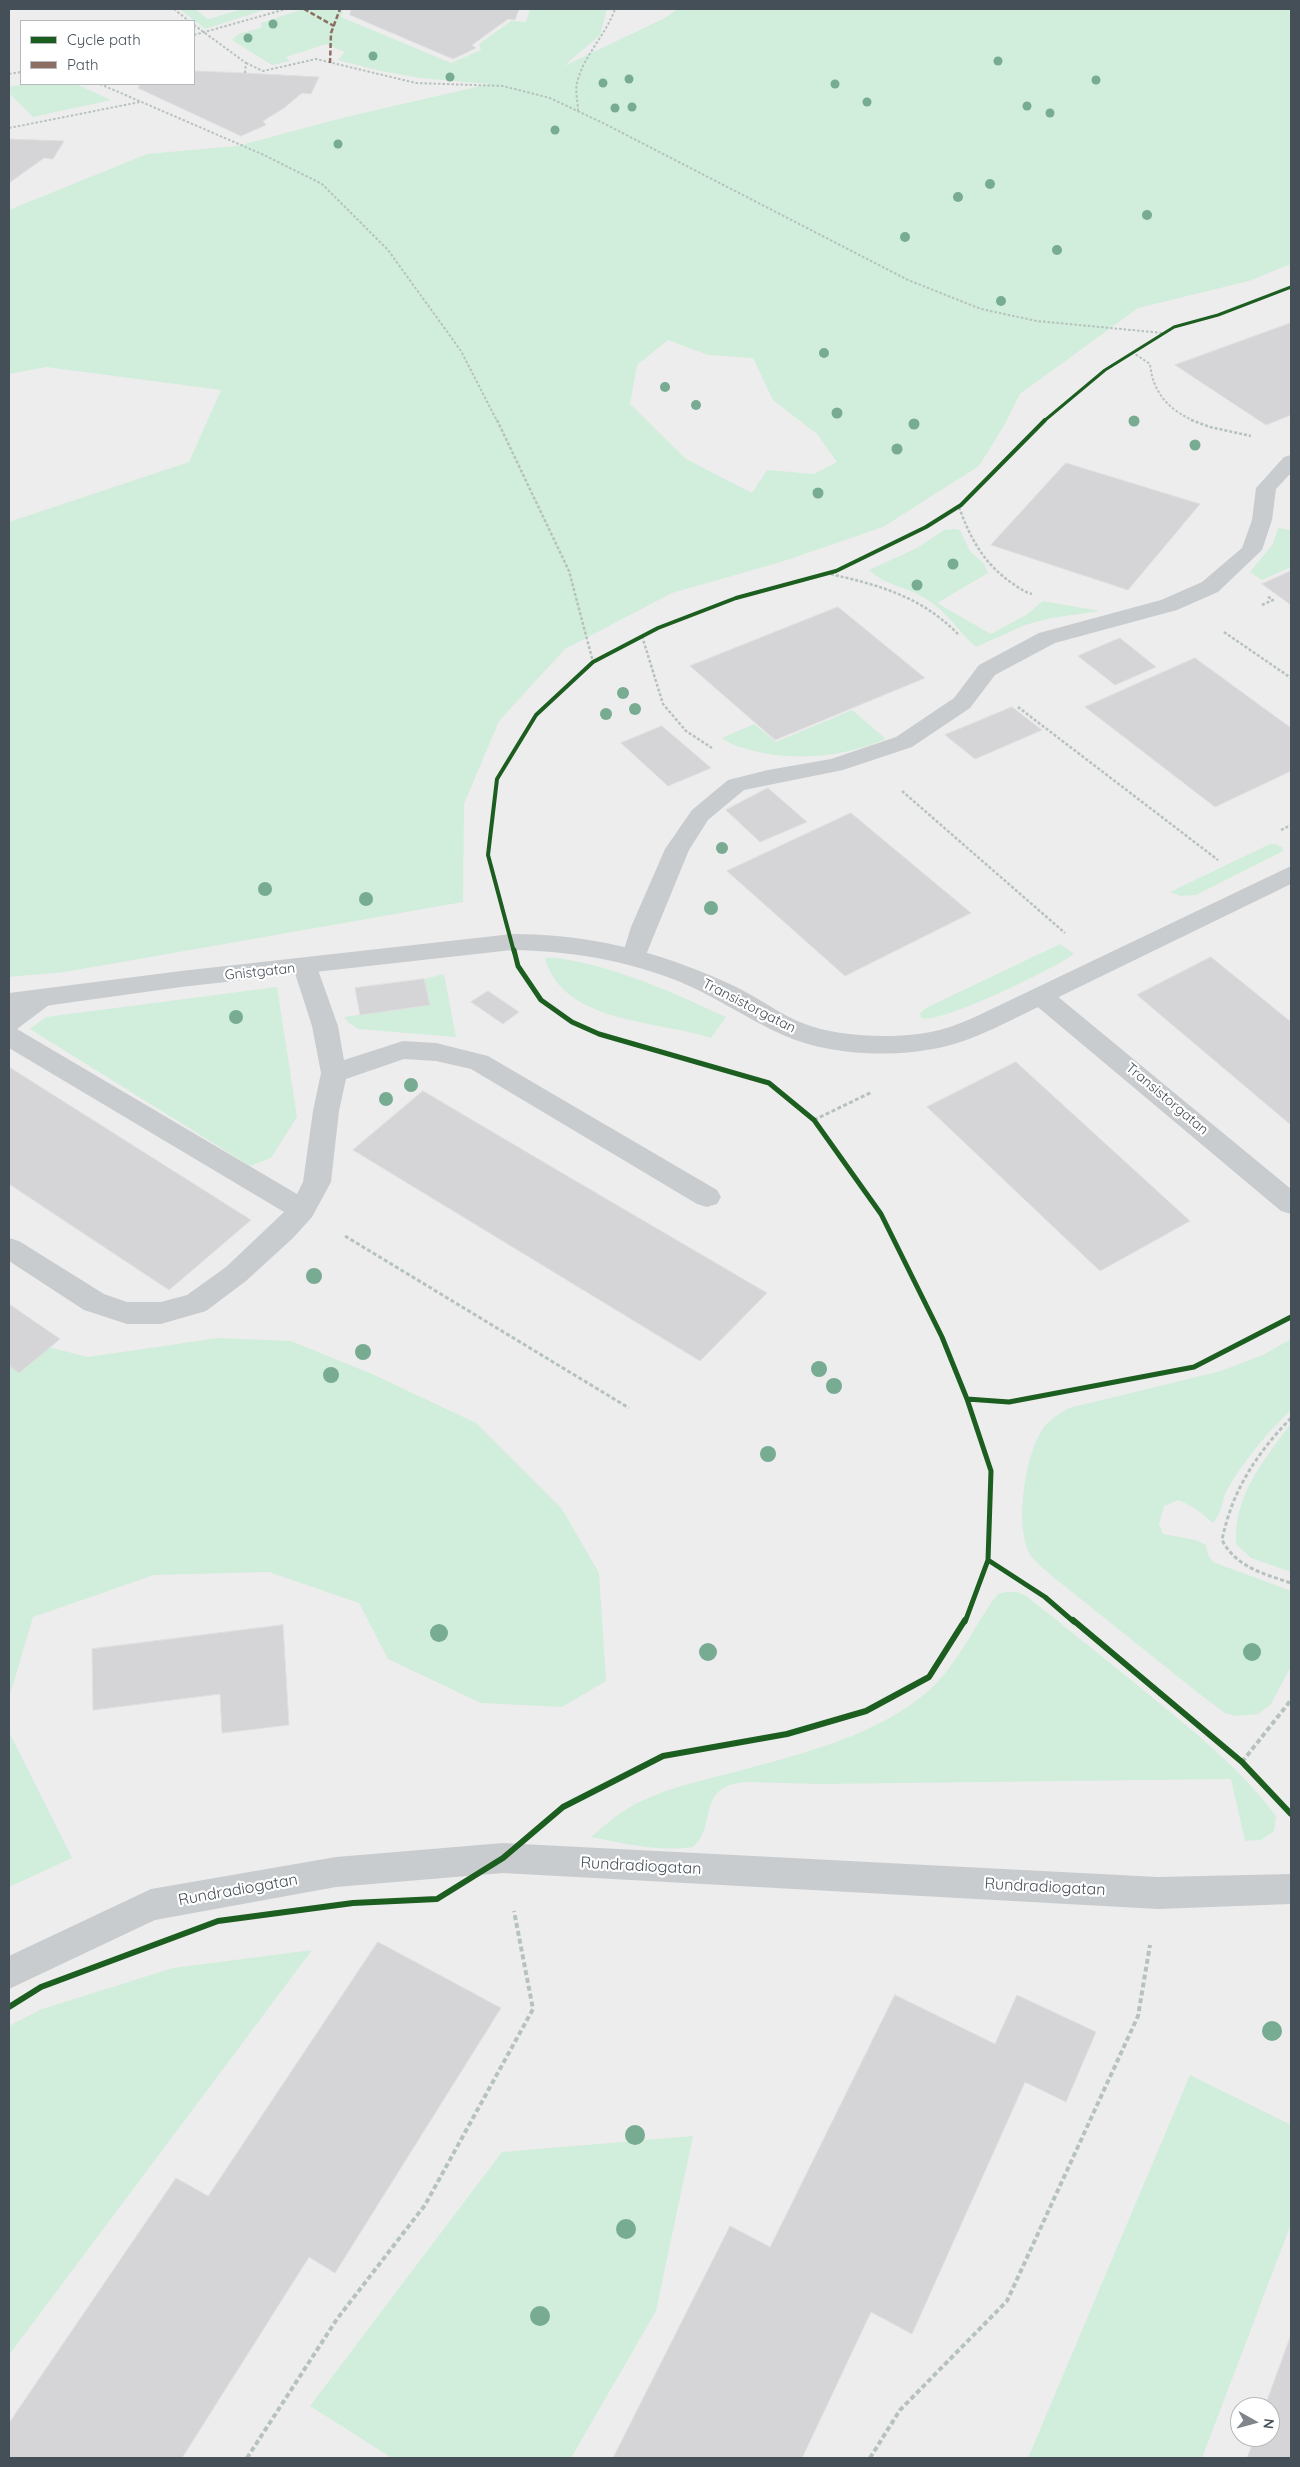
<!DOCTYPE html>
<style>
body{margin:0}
#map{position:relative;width:1300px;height:2467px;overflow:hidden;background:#eeeded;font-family:Quicksand,sans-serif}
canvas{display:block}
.frame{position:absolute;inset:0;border:10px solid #454f58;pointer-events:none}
.legend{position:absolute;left:20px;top:20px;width:175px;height:65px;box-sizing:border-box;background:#fff;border:1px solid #b5b9bc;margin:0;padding:6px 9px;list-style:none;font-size:15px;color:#454f58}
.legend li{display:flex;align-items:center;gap:10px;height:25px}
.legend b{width:25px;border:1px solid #b5b9bc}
.north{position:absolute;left:1230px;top:2397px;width:50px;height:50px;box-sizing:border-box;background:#fff;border:1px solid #b5b9bc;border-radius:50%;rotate:97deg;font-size:14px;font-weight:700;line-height:20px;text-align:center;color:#454f58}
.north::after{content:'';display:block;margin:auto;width:18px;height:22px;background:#80868c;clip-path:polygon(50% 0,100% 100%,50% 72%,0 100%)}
</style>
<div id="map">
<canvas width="1300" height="2467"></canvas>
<div class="frame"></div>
<ul class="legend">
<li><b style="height:6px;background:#1b5e20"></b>Cycle path</li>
<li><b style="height:6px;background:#8d6e63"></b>Path</li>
</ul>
<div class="north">N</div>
</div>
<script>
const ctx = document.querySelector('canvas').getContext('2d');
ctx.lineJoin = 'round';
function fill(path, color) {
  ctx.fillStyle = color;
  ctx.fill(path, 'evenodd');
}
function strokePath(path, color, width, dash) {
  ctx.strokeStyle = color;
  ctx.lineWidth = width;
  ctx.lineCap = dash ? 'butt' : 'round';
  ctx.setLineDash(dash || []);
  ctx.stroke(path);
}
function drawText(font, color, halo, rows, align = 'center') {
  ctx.font = font + ' Quicksand,sans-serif';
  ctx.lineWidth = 4.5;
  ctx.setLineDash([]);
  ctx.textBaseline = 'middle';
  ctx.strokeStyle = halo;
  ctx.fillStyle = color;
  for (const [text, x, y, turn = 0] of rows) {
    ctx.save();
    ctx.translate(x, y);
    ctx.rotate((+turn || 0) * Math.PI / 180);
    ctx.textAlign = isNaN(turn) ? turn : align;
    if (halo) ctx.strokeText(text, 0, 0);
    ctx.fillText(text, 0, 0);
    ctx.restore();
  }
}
const green = new Path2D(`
 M180 9H195L208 19 243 9H267L205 29Z
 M303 9H344L341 17 451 63 481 50 479 44 511 21 526 22 530 9H607L600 35 564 66 663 19 678 9H1291V264L1249 281 1138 308 1020 394 1005 424 979 466 883 527 781 562 672 593 565 649 499 721 464 804 463 902 65 972 9 977V522L189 462 221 390 46 367 9 374V210L147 154 237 146 346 117 489 84 420 78 381 71 338 60 345 52 326 44 286 57 290 61 272 65 232 40 238 34 261 28V23ZM668 340 708 355 753 358 773 400 817 434 837 462 814 474 767 470 752 493 686 459 630 404 637 365Z
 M25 84H76L111 100 33 117 9 93V87Z
 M1278 528 1291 530V567L1262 580 1250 572 1273 544Z
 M955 529 960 530 970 551 984 564 988 573 937 603 991 634 1026 615 1043 601 1100 611 1051 618 1025 625 976 647C959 632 948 613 928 600 909 587 885 586 869 570L917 548 944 530Z
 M852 710 886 739C843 757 796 762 750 750 740 747 730 745 722 738L754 724 776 742Z
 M1270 844H1276L1283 848V851L1196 895 1181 896 1170 892Z
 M1060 944 1074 954C1055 968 940 1025 921 1018L920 1013 926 1008Z
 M545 958C556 956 568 960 579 962 631 973 678 995 726 1017L711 1038C657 1020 563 1024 545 958Z
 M444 974 456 1037 358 1029 349 1023 344 1017 430 1005 424 979Z
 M277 987 297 1117 271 1158 250 1166 30 1029 46 1017Z
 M9 1337 88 1357 218 1338 291 1341 372 1374 476 1423 562 1509 599 1573 606 1681 562 1707 481 1703 388 1659 359 1603 269 1572 154 1575 33 1617 9 1698Z
 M1291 1339V1410C1266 1434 1246 1458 1228 1488 1221 1500 1223 1512 1213 1523L1195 1508 1179 1500 1164 1506 1159 1524 1163 1534 1196 1540 1206 1545 1208 1555 1213 1562 1291 1591V1666L1271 1704 1258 1714 1236 1716 1225 1713 1197 1692 1052 1576C1046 1570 1037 1564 1032 1557 1013 1530 1025 1456 1042 1430 1048 1420 1059 1414 1069 1408L1221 1371 1263 1355Z
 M1291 1423V1572L1251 1558 1236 1544C1234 1494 1263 1462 1291 1423Z
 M1006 1592H1017L1026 1596C1071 1631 1115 1667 1159 1703 1202 1738 1243 1772 1276 1816L1274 1831 1261 1840 1245 1841 1231 1779 821 1784 744 1782C695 1788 719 1822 693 1847 659 1852 625 1844 591 1837 606 1824 620 1812 637 1803 674 1785 714 1778 753 1767 810 1752 874 1734 921 1697 953 1672 969 1636 991 1603L998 1594Z
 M9 1732 72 1858 9 1887Z
 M312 1950 9 2355V2026L42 2009 173 1968Z
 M1190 2075 1291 2125V2224L1202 2458H1028Z
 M693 2136 656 2311 571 2458H392L310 2406 502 2152Z`);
const building = new Path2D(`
 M351 9H519L515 20 508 19 472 45 476 48 453 59 350 15Z
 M194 71 245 73 319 77 311 94 302 93 284 108 263 121 266 125 241 136 138 88 140 84H194Z
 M9 139 64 141 53 159 44 158 9 183Z
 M1291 323V415L1266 425 1175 365Z
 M1066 463 1200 504 1128 590 991 545Z
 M1291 571V605L1262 584Z
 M838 607 925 678 775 740 690 666Z
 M1120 638 1156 667 1115 685 1078 656Z
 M1195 658 1291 728V771L1215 807 1085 707Z
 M1012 707 1042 730 975 759 945 735Z
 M662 726 711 768 668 786 621 743Z
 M768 788 807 822 760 842 726 810Z
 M851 813 971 913 845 976 727 871Z
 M1211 957 1291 1022V1125L1137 995Z
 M424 979 430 1005 360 1015 355 988Z
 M488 991 519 1012 503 1024 471 1002Z
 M1016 1062 1190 1221 1100 1271 927 1107Z
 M9 1067 251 1220 169 1290 9 1184Z
 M423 1091 574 1180 767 1293 700 1361 353 1150Z
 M9 1304 60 1339 19 1373 9 1366Z
 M283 1625 289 1725 222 1733 220 1694 93 1710 92 1649Z
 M378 1942 501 2008 335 2273 309 2257 182 2458H9V2423L176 2178 208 2196Z
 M895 1995 995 2044 1017 1995 1096 2032 1066 2102 1025 2082 912 2334 871 2312 802 2458H613L730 2226 770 2247Z
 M1291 2335V2458H1247L1255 2437H1270V2407H1265Z`);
const pathFar3 = new Path2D(`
 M174 9 189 21
 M194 25 246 63 245 73
 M194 35 286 9
 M246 63 263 71 316 59 416 83 503 86 550 98 605 124 908 280 981 309 1037 321 1163 333
 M9 74 21 72
 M100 84 264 155 322 184 388 250 461 351 497 421
 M578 111C578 102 575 92 577 83 583 56 606 35 615 9
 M9 128 140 102
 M1132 352 1150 364C1153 393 1168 409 1194 421`);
const pathFar2 = new Path2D(`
 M497 420 569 571 593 662
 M1191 420 1210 427 1251 436
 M959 507C970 538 984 564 1012 583 1018 587 1024 592 1032 594
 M826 573C878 585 919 595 958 634
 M1262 605 1273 600 1267 596
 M1224 632 1291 678
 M642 636 663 704 686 731 712 748
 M1018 707 1218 860
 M902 791 1065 933
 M1281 830 1291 825`);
const pathFar1 = new Path2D(`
 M814 1120 872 1092
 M345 1236 629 1408
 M1291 1418C1256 1454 1232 1491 1222 1540 1236 1567 1264 1574 1291 1583`);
const path = new Path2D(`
 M1242 1762 1291 1700
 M247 2458 337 2319 425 2205 533 2009 514 1911
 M870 2458 900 2410 1007 2301 1138 2016 1150 1945`);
const service = new Path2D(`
 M1291 455V473L1276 489 1272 520 1262 550 1218 592 1177 610 1055 643 995 675 970 708 912 747 843 770 744 790 708 820 689 850 643 962 634 964 625 962 622 956 631 927 665 849 692 810 728 780 768 770 831 759 896 737 954 698 979 665 1039 633 1161 600 1202 582 1242 548 1252 520 1256 488 1284 457Z
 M305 959 314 961 317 967 338 1026 344 1060 403 1041 436 1043 488 1056 717 1190 721 1197 717 1204 707 1207 697 1204 471 1069 436 1061 404 1059 346 1079 339 1111 331 1182 312 1217 293 1238 246 1281 206 1311 161 1324H127L84 1310 9 1261V1238L19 1241 104 1294 127 1302H161L187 1295 226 1267 284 1212 9 1048V1010C22 1000 32 988 49 993L53 999 49 1005 17 1029 297 1194 303 1182 313 1111 321 1073 312 1026 293 967 296 961Z
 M1042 988 1051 991 1291 1189V1214L1281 1211 1033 1003 1029 997 1033 991Z`);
const minor = new Path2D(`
 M1291 866V884L993 1029C977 1036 960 1043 943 1047 894 1058 829 1056 783 1035 747 1019 715 996 678 981 625 960 570 951 512 950L181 987 9 1011V993L181 971 512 934C576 934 637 946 697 970 715 977 734 985 751 995 769 1005 786 1017 805 1024 840 1038 907 1040 943 1029 954 1026 965 1021 975 1017Z
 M503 1843 1158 1877 1291 1874V1904L1158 1909 503 1873 336 1887 155 1920 9 1989V1956L151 1889 336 1857Z`);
const quiet = new Path2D(`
 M304 9 334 26
 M330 63 331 33 340 9`);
const cyclewayFar3 = new Path2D(`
 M1044 421 1105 370 1174 327 1218 315 1291 287`);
const cyclewayFar2 = new Path2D(`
 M514 952 488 855 497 779 536 715 593 662 658 628 736 598 836 571 926 527 961 505 1045 420`);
const cyclewayFar1 = new Path2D(`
 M514 950 518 966 541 1000 572 1022 599 1034 769 1083 814 1120 881 1214 942 1337 967 1399 991 1471 988 1560 965 1622
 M967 1399 1009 1402 1194 1367 1291 1317
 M988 1560 1045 1597 1074 1622`);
const cycleway = new Path2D(`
 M1073 1620 1242 1762 1291 1814
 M9 2007 41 1987 218 1921 353 1903 437 1899 503 1858 563 1807 663 1756 787 1734 866 1711 929 1677 965 1620`);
const trees = [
 [273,24,4.5],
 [248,38,4.5],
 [373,56,4.5],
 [998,61,4.5],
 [450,77,4.5],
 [629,79,4.5],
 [1096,80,4.5],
 [603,83,4.5],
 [835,84,4.5],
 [867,102,4.5],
 [1027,106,4.5],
 [632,107,4.5],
 [615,108,4.5],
 [1050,113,4.5],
 [555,130,4.5],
 [338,144,4.5],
 [990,184,5],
 [958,197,5],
 [1147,215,5],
 [905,237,5],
 [1057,250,5],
 [1001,301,5],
 [824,353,5],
 [665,387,5],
 [696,405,5],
 [837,413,5.5],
 [1134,421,5.5],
 [914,424,5.5],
 [1195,445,5.5],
 [897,449,5.5],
 [818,493,5.5],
 [953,564,5.5],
 [917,585,5.5],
 [623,693,6],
 [635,709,6],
 [606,714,6],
 [722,848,6],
 [265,889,7],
 [366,899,7],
 [711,908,7],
 [236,1017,7],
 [411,1085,7],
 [386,1099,7],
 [314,1276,8],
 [363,1352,8],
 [819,1369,8],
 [331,1375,8],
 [834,1386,8],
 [768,1454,8],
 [439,1633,9],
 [708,1652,9],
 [1252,1652,9],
 [1272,2031,10],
 [635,2135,10],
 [626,2229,10],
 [540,2316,10]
];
const streetNames = [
 ["Gnistgatan",260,972,-6],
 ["Transistorgatan",749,1006,27],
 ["Transistorgatan",1167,1099,40]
];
const nearStreetnames = [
 ["Rundradiogatan",641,1866,3],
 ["Rundradiogatan",1045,1887,3],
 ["Rundradiogatan",238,1890,-10]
];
fill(green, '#d1eddb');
fill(building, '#d5d5d7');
strokePath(building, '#dfdfe0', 1);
strokePath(pathFar3, '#b6c2be', 2, [2.5, 2]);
strokePath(pathFar2, '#b6c2be', 2.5, [3, 2]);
strokePath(pathFar1, '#b6c2be', 3, [4, 2.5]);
strokePath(path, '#b6c2be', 4, [5, 3]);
fill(service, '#c9ccce');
fill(minor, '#c9ccce');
strokePath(quiet, '#8d6e63', 2.5, [5, 2.5]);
strokePath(cyclewayFar3, '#1b5e20', 3);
strokePath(cyclewayFar2, '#1b5e20', 4);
strokePath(cyclewayFar1, '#1b5e20', 5);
strokePath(cycleway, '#1b5e20', 6);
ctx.fillStyle = '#78ac92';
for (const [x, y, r] of trees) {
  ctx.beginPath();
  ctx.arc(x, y, r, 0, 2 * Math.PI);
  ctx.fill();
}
drawText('14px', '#454f58', '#fff', streetNames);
drawText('16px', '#454f58', '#fff', nearStreetnames);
</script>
